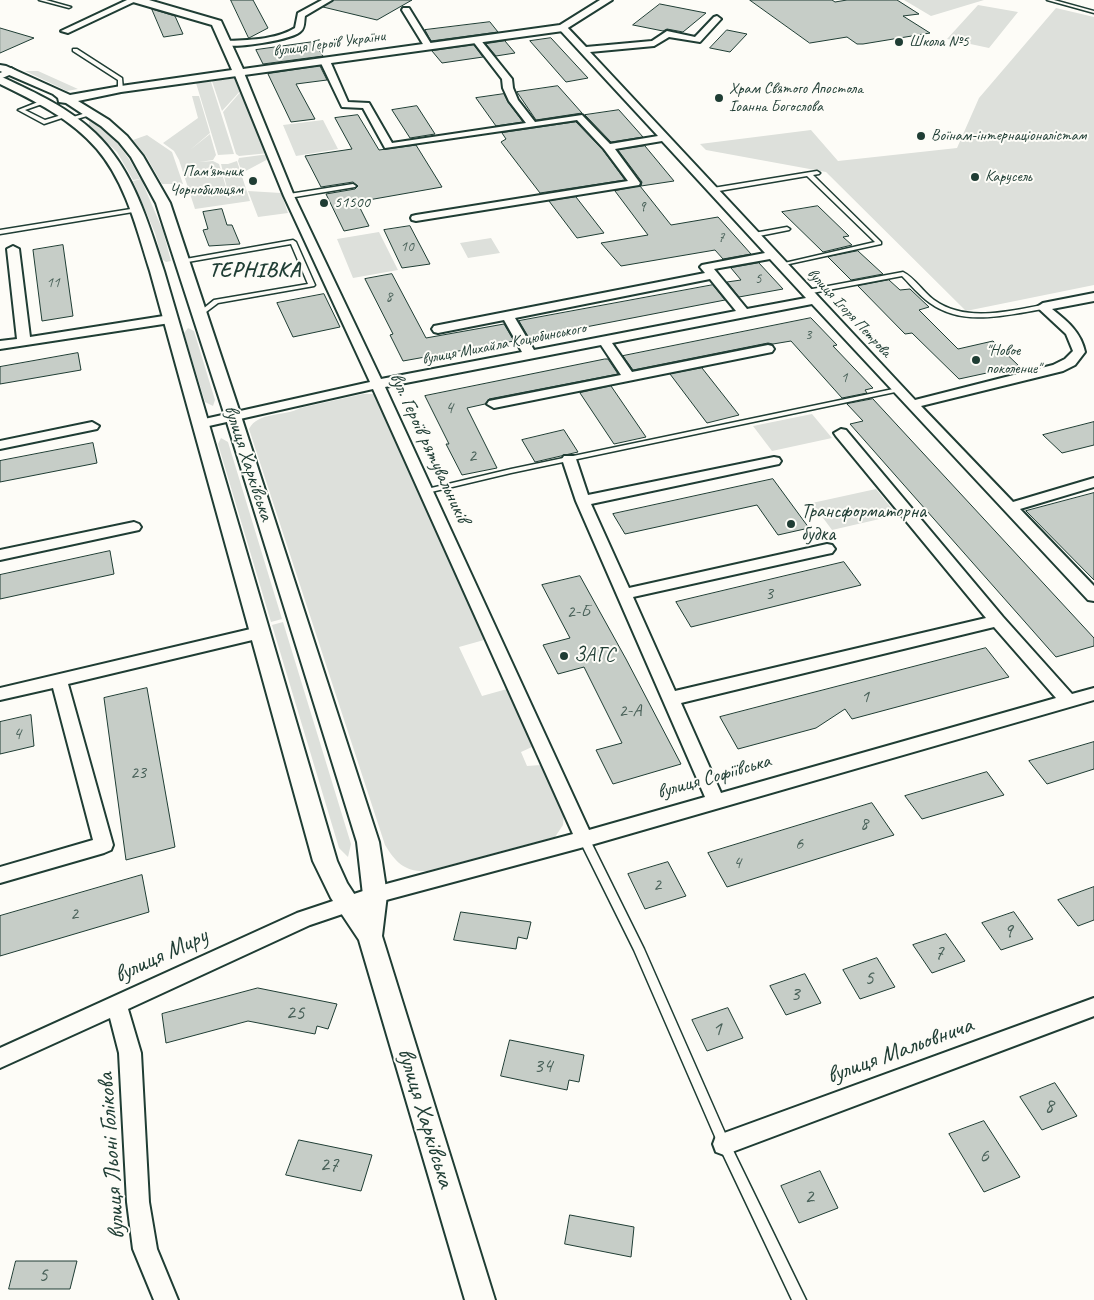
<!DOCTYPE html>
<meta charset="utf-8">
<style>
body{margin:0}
canvas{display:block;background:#fdfcf7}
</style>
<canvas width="1094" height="1300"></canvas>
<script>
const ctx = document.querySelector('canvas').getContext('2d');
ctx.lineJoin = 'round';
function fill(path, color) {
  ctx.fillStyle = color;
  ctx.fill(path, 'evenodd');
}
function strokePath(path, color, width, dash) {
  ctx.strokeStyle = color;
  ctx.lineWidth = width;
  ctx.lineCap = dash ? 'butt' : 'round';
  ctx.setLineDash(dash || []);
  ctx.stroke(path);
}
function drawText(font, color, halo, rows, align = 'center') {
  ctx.font = font + ' Caveat,sans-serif';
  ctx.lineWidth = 4;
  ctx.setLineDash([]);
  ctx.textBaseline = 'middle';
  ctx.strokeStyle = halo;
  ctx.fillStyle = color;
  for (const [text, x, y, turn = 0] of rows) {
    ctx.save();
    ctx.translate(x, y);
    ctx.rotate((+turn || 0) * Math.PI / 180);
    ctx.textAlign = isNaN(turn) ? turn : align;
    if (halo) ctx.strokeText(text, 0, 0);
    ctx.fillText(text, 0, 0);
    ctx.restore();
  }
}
const green = new Path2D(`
 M904 0H984L931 16Z
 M978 5 1018 12 989 48 947 39Z
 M1056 8 1094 17V285L966 311 826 172 706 150 700 144 811 130 838 161 957 148 979 98Z
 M25 71H38L78 89 67 91Z
 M238 78 242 89 222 111 212 81Z
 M211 82 234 154 218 155 196 83Z
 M243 89 269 153 239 156 236 154 223 112Z
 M192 96H199L210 133 190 150 210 134 216 155 213 160 199 162 213 161 219 164 230 200 221 164H228L237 161 250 201 195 209 179 160 174 151 163 143 198 118Z
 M323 120 338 149 296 156 283 125Z
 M89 121C112 132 129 156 140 179L133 180 117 152 89 126Z
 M147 135 172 152 183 184H162L146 156 133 140Z
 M269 154 270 158 242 173 238 161 239 158Z
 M141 179 163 231 171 261 166 262 162 259 155 233 133 181Z
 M248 191 281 193 288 213 258 217Z
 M379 232 398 270 353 278 337 239Z
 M491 238 500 253 468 258 460 243Z
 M188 328 194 331 215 400 213 406 205 402 184 333Z
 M363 394H374L377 397 484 640 459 647 482 696 507 689 532 747 521 752 527 766 541 765 564 814 563 825 555 837 427 871C405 872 396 863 385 845L249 429C258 411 285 417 300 408Z
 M812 414 832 438 772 451 753 426Z
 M221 438 228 442 282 619 271 622 218 444Z
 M876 489 897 515 832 530 812 503Z
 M283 622 351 844 348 857 339 848 272 625Z`);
const building = new Path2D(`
 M231 0H253L268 28 249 38Z
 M334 0H412L377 20 323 7Z
 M750 0H832L835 2 847 0H897L919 14 903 16 930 33 863 44H857L847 37 810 43Z
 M660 4 706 13 683 32 667 29 663 31 633 25Z
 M152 9 175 16 183 34 164 37Z
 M490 22 498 32 431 41 425 30Z
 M0 28 34 38 0 53Z
 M727 30 747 34 730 52 710 48Z
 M551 38 588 78 566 82 530 41Z
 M505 41 515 53 496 56 486 44Z
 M313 42 323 56 263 64 256 50Z
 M474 45 483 57 442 63 432 51Z
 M320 66 327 80 296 84 315 119 291 122 268 74Z
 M558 86 582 113 536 120 517 92Z
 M504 94 508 102 523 122 496 126 476 98Z
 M417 106 435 134 410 138 392 110Z
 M619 110 643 137 611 142 585 115Z
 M358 115 379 150 416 145 442 187 357 202 369 226 344 231 326 194 355 189 358 186 353 182 321 187 305 156 352 149 335 118Z
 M576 122 603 150 625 180 540 193 501 142 506 139 502 133Z
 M645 146 674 181 641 186 642 182 618 150Z
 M640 186 671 225 718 217 751 254 723 259 715 250 621 266 601 243 648 235 615 191Z
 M576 197 604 233 577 238 549 201Z
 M818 206 849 236 843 237 852 245 823 252 782 212Z
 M222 209 227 225H232L240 244 209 246 203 230 208 229 203 212Z
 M410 226 430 264 402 268 384 230Z
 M63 245 73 316 42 321 33 250Z
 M858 251 883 274 851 280 828 257Z
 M759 263 783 289 739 297 727 282 741 280 731 268Z
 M392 274 426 338 504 324 514 341 403 361 390 335 393 334 365 279Z
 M889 280 900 290 910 289 929 307 919 310 958 349 993 341 1019 366 959 379 912 333 905 334 858 286Z
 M713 285 725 300 529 338 519 321Z
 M324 294 340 327 293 337 277 303Z
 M811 318 837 345 833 346 873 388 865 390 867 393 842 398 791 341 773 344 768 343 633 370 623 356Z
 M78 353 81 370 0 384V367Z
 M605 359H608L618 374 489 399 485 404 467 408 497 468 462 475 446 444H449L425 396Z
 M702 368 739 415 707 423 670 374Z
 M611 386 646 437 614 444 580 393Z
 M873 399 1094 638V646L1056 657 850 424 863 421 847 404Z
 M1094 422V445L1062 453 1043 435Z
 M564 430 578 452 535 462 522 440Z
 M93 443 97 463 0 482V461Z
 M773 479 809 528 778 535 757 505 625 534 613 514Z
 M1094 493V580L1026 511Z
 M110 551 114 574 0 599V575Z
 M844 562 861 585 691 627 676 602Z
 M580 576 626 659 681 764 613 784 596 750 622 743 584 667 558 674 543 645 570 638 542 585Z
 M986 648 1009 677 852 719 845 709 816 728 738 749 720 717Z
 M147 688 175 847 126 860 104 698Z
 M31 715 34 746 0 754V722Z
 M1094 742V769L1047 784 1029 761Z
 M987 772 1004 795 922 819 905 796Z
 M872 803 894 835 727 887 708 853Z
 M668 862 686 896 645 909 628 874Z
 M142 875 149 912 0 956V916Z
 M1094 887V920L1078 926 1058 900Z
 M461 912 531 922 527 939 518 937 516 949 454 940Z
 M1014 912 1033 939 1001 950 982 923Z
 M946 934 965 961 932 973 913 945Z
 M877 958 895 987 860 999 843 970Z
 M805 974 821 1003 786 1015 770 986Z
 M258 988 337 1004 328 1029 317 1026 315 1034 248 1021 166 1043 162 1014Z
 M728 1008 743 1038 707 1051 692 1020Z
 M510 1040 584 1055 579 1082 569 1080 567 1090 501 1076Z
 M1055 1083 1077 1116 1042 1130 1020 1097Z
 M984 1121 1020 1177 984 1192 949 1134Z
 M299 1140 372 1155 361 1191 286 1175Z
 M820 1171 838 1208 799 1223 781 1186Z
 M570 1215 634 1227 631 1257 565 1244Z
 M16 1261H77L70 1289H9Z`);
const service = new Path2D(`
 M39 0H46L71 7 69 8Z
 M1047 0H1054L1094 11V13Z
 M73 49H77L122 78 123 90 118 89V80L73 51Z
 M43 100 46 102 45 103 25 110 45 120 65 114 68 116 44 124 18 110Z
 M92 111 95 113 94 114 70 121 67 119Z
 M817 171 820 173 819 174 813 175 881 242V244L780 266V264L875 242 807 176 713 192 710 190 713 188Z
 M353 184 356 186 355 187 289 198 286 196 289 194Z
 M137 208 139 209V211L0 234V230Z
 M787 227 790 229 789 230 754 237 751 235 754 233Z
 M293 240 296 242 315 285 314 286 218 303 202 315H198V313L214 300 308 284 291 244 182 263 180 262V260Z
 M903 272C915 278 923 292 934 300 966 323 1008 311 1043 305L1046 307 1043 309C1006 315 963 327 930 303 919 295 911 285 902 276L807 294 804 292 807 290Z
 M898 388 902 390 900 391 511 473 427 493 423 491 427 489 511 469Z
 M584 835 588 836 644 949 728 1140 806 1300H792L720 1148 634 950 579 839 580 836Z`);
const minor = new Path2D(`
 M127 0H138L68 33 61 31Z
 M322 0H332L305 16C304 21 305 28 301 31 294 40 229 50 222 44L226 41C247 40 276 40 295 28L298 13Z
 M403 8H409L433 47 432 49H426L402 10Z
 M717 16 721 19 700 42 669 37 654 46 590 52 915 400 1053 365 1065 359 1073 351 1066 334 1037 307 1043 303 1094 293V301L1052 309C1067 321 1081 332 1085 352L1075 365 1063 371 921 406 1013 502 1094 478V487L1020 509 1094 586V601L1088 600 812 304 612 343 632 372 768 345 772 346 774 349 772 352 494 408 487 404 489 401 621 375 601 345 385 387 589 830 705 797 576 501 562 459 564 456H574L576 459 588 495 774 457 779 458 781 461 779 464 774 465 591 504 629 588 827 544 832 545 835 549 832 553 827 554 633 597 675 691 986 618 836 436 834 433 841 429 846 430 1003 617 1072 694 1094 688V700L584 847 375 903 310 925 128 1009 141 1053 149 1202 157 1249 178 1300H154L133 1249 127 1202 119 1053 110 1018 0 1068V1048L297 913 375 887 573 834 373 389 200 428 193 424 200 420 370 382 284 196 234 73 239 70 244 73 294 196 381 379 522 352 504 320 438 333 434 332 432 329 434 326 705 273 700 267 702 265 765 253 662 141 615 149 640 183 639 185 416 221 412 220 411 218 412 216 416 215 628 181 604 149 577 120 385 148 363 108 342 107 320 61 322 59H328L330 61 348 102 369 103 392 143 526 123 509 101 503 88 502 79 472 40 473 38H479L512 79 513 88 518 100 535 122 582 115 610 144 658 136 560 30V26H566L586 47 652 41 667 31 695 37 714 17ZM770 259 806 298 747 309 714 269ZM710 279 736 311 534 350 515 318ZM994 627 1056 698 721 793 681 703Z
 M11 68 16 71 14 73 0 79V73Z
 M13 246 19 249 30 337 170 315 176 319 170 323 0 349V341L17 339 7 249Z
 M92 422 99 426 97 429 0 449V441Z
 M134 522 139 524 141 527 139 530 0 560V550Z
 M259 627 265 629 267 633 265 637 68 684 113 845 111 850 104 853 0 883V867L93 840 53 688 0 700V688Z
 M1094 998V1016L724 1155 716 1152 713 1144 716 1136 724 1133Z`);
const tertiary = new Path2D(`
 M132 0H149L221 21 243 69 560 25 600 0H612L563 31 121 92 78 101 109 120 127 136 143 156 170 203 241 416 379 842 387 895 382 936 495 1300H465L359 940 331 898 313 861 150 271C137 230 126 183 97 149 71 119 35 101 0 84V77L4 78C36 93 69 108 95 133 133 169 148 222 164 271L337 861 347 883 362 906 363 895 357 842 225 416 156 203 131 157 119 142 101 126 66 103 59 102 58 98 53 94 0 71V65L6 66 70 95 121 86 232 70 212 25 133 2Z`);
const markers = [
 [899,42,5,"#1f3d34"],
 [719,98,5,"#1f3d34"],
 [921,136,5,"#1f3d34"],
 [975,177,5,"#1f3d34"],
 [253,181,5,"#1f3d34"],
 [324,203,5,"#1f3d34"],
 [976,360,5,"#1f3d34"],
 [791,524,5,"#1f3d34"],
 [564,656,5,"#1f3d34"]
];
const farNumbernames = [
 ["9",642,207],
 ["7",721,238],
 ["10",407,247],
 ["5",758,279],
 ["11",53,283],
 ["8",389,297],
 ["3",808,335],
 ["1",844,378]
];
const farPoinames = [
 ["Школа №5",909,42],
 ["Храм Святого Апостола",729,89],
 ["Іоанна Богослова",729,107],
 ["Воїнам-інтернаціоналістам",931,136],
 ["Пам'ятник",243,172,"right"],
 ["Чорнобильцям",243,190,"right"],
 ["Карусель",985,177],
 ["51500",334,203],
 ["\"Новое",986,351],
 ["поколение\"",986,369]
];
const farStreetnames = [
 ["вулиця Героїв України",329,44,-8],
 ["вулиця Ігоря Петрова",849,313,47],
 ["вулиця Михайла Коцюбинського",504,344,-11]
];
const numberNames = [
 ["4",449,408],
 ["2",472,456],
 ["3",769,594],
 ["2-Б",578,612],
 ["1",865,697],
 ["2-А",630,711],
 ["4",17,734],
 ["23",138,773],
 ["8",864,824],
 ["6",799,844],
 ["4",737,863],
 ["2",657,885],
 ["2",74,914]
];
const streetNames = [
 ["вул. Героїв рятувальників",429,448,65],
 ["вулиця Харківська",248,463,72],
 ["вулиця Софіївська",714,777,-16]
];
const poiNames = [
 ["Трансформаторна",801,512],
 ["будка",801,535],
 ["ЗАГС",574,656]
];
const farDistrictnames = [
 ["ТЕРНІВКА",255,270]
];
const nearNumbernames = [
 ["9",1008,931],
 ["7",939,953],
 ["5",869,978],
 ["3",795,994],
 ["25",295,1013],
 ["1",717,1029],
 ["34",543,1066],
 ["8",1049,1106],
 ["6",984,1156],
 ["27",329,1165],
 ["2",809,1197],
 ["5",43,1275]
];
const nearStreetnames = [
 ["вулиця Миру",161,956,-25],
 ["вулиця Мальовнича",900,1051,-20],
 ["вулиця Харківська",425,1118,73],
 ["вулиця Льоні Голікова",112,1156,-94]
];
fill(green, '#dde0db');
fill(building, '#c6cdc7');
strokePath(building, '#1f3d34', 1);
strokePath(service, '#1f3d34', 3);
strokePath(minor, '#1f3d34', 4);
strokePath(tertiary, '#1f3d34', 4);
fill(service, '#fdfcf7');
fill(minor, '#fdfcf7');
fill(tertiary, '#fdfcf7');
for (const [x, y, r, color] of markers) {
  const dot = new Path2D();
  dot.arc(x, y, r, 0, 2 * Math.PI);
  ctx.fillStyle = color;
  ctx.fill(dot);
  strokePath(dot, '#fdfcf7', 2);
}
drawText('15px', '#496159', null, farNumbernames);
drawText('16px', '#1f3d34', '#fdfcf7', farPoinames, 'left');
drawText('16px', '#1f3d34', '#fdfcf7', farStreetnames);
drawText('18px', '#496159', null, numberNames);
drawText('20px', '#1f3d34', '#fdfcf7', streetNames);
drawText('20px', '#1f3d34', '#fdfcf7', poiNames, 'left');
ctx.letterSpacing = '1px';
drawText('bold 21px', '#1f3d34', '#fdfcf7', farDistrictnames);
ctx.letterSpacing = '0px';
drawText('21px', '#496159', null, nearNumbernames);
drawText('24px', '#1f3d34', '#fdfcf7', nearStreetnames);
</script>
